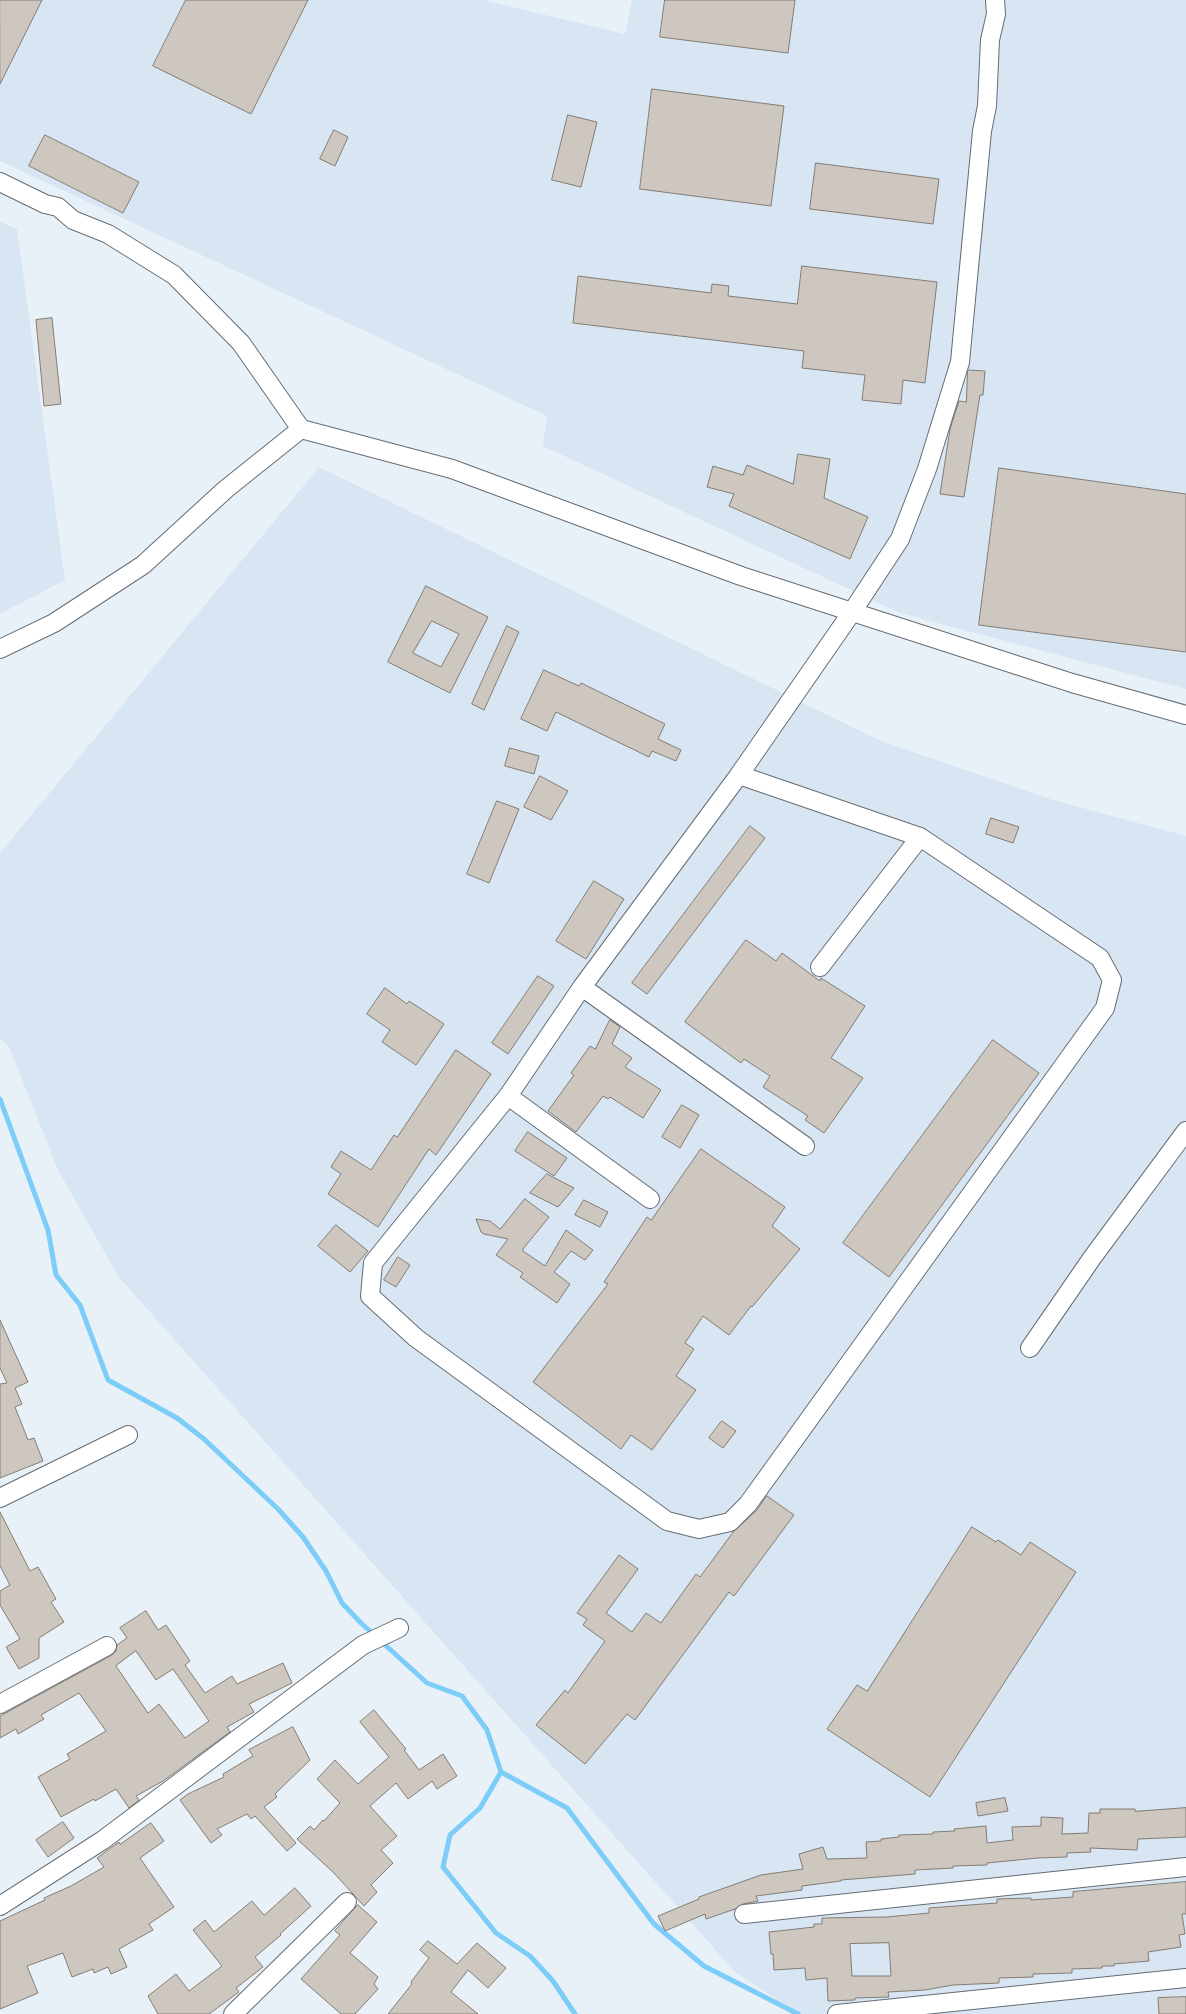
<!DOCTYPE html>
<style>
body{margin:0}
canvas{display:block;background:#e9f1f8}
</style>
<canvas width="1186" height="2014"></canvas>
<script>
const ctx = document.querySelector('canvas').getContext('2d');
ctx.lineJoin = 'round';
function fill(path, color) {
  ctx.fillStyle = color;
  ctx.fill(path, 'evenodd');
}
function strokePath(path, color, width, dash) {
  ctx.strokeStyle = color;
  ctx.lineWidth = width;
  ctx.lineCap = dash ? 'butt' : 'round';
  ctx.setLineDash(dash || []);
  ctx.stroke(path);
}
const built = new Path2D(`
 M0 0H483L625 34 632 0H1186V689L900 613 543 446 547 416 0 161Z
 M0 222 17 229 65 580 0 614Z
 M319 467 881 741 1053 800 1186 836V2014H799L735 1972 118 1276 58 1170 9 1047 0 1038V853Z`);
const stream = new Path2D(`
 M0 1099 48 1230 56 1275 80 1305 108 1380 177 1418 204 1439 278 1509 303 1537 326 1571 342 1603 361 1623 427 1683 462 1696 487 1730 501 1772 480 1808 450 1835 443 1867 496 1933 530 1956 553 1981 575 2014
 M501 1772 567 1808 654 1924 704 1966 798 2014`);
const building = new Path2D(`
 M0 0H42L0 84Z
 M186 0H308L251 114 153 66Z
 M665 0H795L788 53 660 37Z
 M652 89 784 106 771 206 640 189Z
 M568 115 597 122 581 187 552 180Z
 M334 130 348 137 335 166 320 159Z
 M45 135 139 182 123 213 29 166Z
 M816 163 939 179 933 224 810 209Z
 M802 266 937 282 925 383 903 380 901 404 862 400 865 375 802 368 804 351 573 323 578 276 711 293 712 284 729 286 728 296 797 304Z
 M52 318 61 404 44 406 36 320Z
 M968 370 985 371 983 395H980L964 497 940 494 950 429 959 401 966 402Z
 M798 454 830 459 824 498 868 517 850 559 729 506 734 494 707 487 713 466 743 475 747 465 793 484Z
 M999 468 1186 494V652L979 625Z
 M426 586 488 617 450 693 388 662ZM432 621 459 634 441 667 413 653Z
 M507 626 519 632 484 710 472 704Z
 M544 670 579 686 581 683 665 724 658 739 681 750 676 761 652 751 649 757 556 712 547 731 521 719Z
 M510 748 539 756 534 774 505 766Z
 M540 776 568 791 551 820 524 807Z
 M497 801 519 809 489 883 467 874Z
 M991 818 1019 827 1013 843 986 834Z
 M750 826 765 838 647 994 632 983Z
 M594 881 624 899 586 959 556 941Z
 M746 940 776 961 782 953 820 981 821 978 865 1006 831 1058 863 1078 824 1133 805 1120 808 1116 763 1087 770 1076 744 1059 741 1063 685 1022Z
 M538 976 554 986 508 1054 492 1043Z
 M385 988 407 1004 409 1001 444 1024 416 1065 382 1042 390 1030 367 1014Z
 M610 1020 620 1027 612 1044 632 1058 625 1067 661 1090 643 1118 610 1097 608 1099 603 1096 576 1132 548 1111 574 1075 571 1073 590 1046 595 1049Z
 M993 1040 1039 1073 889 1277 843 1243Z
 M456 1050 491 1074 436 1155 429 1149 378 1227 328 1194 341 1174 331 1167 341 1151 371 1170 394 1135 397 1137Z
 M682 1105 699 1115 680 1148 662 1137Z
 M528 1132 567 1158 554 1176 515 1151Z
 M701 1149 785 1207 772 1226 800 1249 752 1307 751 1306 729 1335 703 1316 685 1343 694 1349 676 1376 696 1390 652 1450 631 1435 621 1449 533 1382 608 1284 604 1282 647 1217 651 1220Z
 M547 1174 574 1188 558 1207 530 1193Z
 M525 1199 549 1217 523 1249V1251L545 1266 566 1230 593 1250 585 1260 571 1251 554 1272 570 1284 557 1303 520 1277 523 1273 496 1255 508 1239 484 1234 481 1232 476 1219 490 1221 500 1229Z
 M584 1200 608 1212 600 1227 575 1215Z
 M336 1225 368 1251 350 1272 318 1246Z
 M398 1257 410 1265 396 1287 384 1280Z
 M0 1320 28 1382 15 1388 22 1404 15 1407 28 1440 34 1438 43 1461 0 1478V1384L7 1383 0 1368Z
 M722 1421 736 1431 723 1448 709 1438Z
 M767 1496 794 1515 734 1596 729 1592 635 1720 627 1714 585 1764 536 1725 565 1690 568 1693 605 1641 583 1625 587 1619 577 1613 619 1555 638 1569 606 1613 632 1632 646 1613 661 1623 696 1574 700 1577 734 1531 756 1511Z
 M0 1512 30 1571 38 1567 56 1599 51 1602 64 1622 39 1638V1658L19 1669 6 1647 20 1639 0 1605V1591L10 1585 0 1566Z
 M972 1527 996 1542 998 1540 1021 1555 1030 1542 1076 1572 930 1797 827 1729 857 1685 867 1691Z
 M146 1611 158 1630 166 1625 190 1661 185 1665 205 1693 232 1676 237 1684 283 1663 292 1683 249 1704 254 1712 227 1727 230 1732 163 1781 136 1796 139 1800 129 1808 116 1789 95 1801 94 1799 61 1817 38 1777 70 1759 67 1754 106 1731 79 1693 41 1715 44 1719 18 1734 16 1729 0 1738V1716L112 1655 116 1651 117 1645 127 1638 120 1628ZM136 1651 156 1680 173 1669 209 1721 185 1738 159 1704 148 1713 116 1666Z
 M374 1710 406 1749 404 1750 419 1770 443 1754 457 1776 437 1789 432 1781 408 1799 396 1783 370 1806 397 1836 381 1850 393 1863 371 1885 377 1892 364 1906 333 1872 297 1839 310 1826 314 1830 323 1820 324 1821 340 1803 317 1779 335 1760 358 1784 389 1757 360 1722Z
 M293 1727 310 1760 275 1794 277 1797 264 1807 296 1843 287 1851 255 1816 251 1819 247 1814 217 1829 222 1835 211 1843 180 1800 188 1794 224 1777 223 1774 253 1756 249 1750Z
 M1005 1798 1008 1811 978 1816 976 1803Z
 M1186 1808V1837L1138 1839 1137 1850 1090 1848 1091 1852 1067 1853V1857L1037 1858 987 1863V1865L953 1866V1868L915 1870V1874L841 1880V1881L802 1886V1890L756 1896 758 1901 743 1904 735 1909 706 1919 705 1914 665 1931 658 1916 699 1899V1897L761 1875 803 1869 799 1854 823 1847 827 1859 867 1858 866 1842 881 1841V1839L899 1837V1835L933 1834V1832L955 1831 954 1829 986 1826 987 1843 1013 1840 1012 1827 1041 1826V1817L1063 1818 1062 1834 1088 1833 1089 1813H1100V1809H1135V1811Z
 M63 1822 74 1838 48 1857 36 1840Z
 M151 1823 164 1841 140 1858 174 1907 149 1924 153 1930 119 1949 127 1967 111 1974 108 1967 94 1973 93 1969 72 1977 63 1953 27 1966 38 1993 0 2009V1921L45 1900 44 1898 71 1886 104 1867 97 1858 119 1842 120 1844Z
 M1186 1882V1914H1182L1185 1934 1179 1935 1181 1947 1148 1952 1149 1961 1114 1964V1966H1102V1968L1072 1969V1973L1033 1974V1977L999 1978V1983L953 1985 925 1990 888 1992 889 1997 855 1998V2000L828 2001 827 1978 806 1980 805 1968 774 1970 773 1954H771L769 1932 814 1927V1924H822V1918L887 1917 929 1913V1908L997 1903V1899L1031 1898V1900L1073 1897V1892ZM889 1943 891 1976H852L850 1944Z
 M295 1888 311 1906 280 1934 281 1935 255 1957 263 1967 236 1988 239 1992 209 2014H158L148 1996 176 1974 189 1991 222 1966 193 1930 205 1920 214 1932 252 1901 264 1915Z
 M358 1905 377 1922 350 1953 378 1977 374 1984 378 1989 355 2014H341L301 1979 340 1935 335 1931Z
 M428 1941 457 1964 477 1943 506 1968 488 1988 468 1970 451 1992 478 2014H388L412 1984 411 1982 429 1958 420 1950Z
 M1186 1997V2014H1159L1158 1998Z`);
const minor = new Path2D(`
 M0 182 45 204 58 207 73 220 108 234 174 275 241 343 301 429
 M0 649 54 623 143 565 226 489 301 429 452 469 741 576 1072 683 1186 715
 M739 775 920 837 1100 958 1112 980 1105 1008 748 1504 730 1522 699 1529 667 1521 416 1338 370 1296 373 1263 508 1096 582 987 739 775 852 612 900 539 927 469 960 362 982 131 987 106 990 40 996 14 995 0
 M820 967 920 837
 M582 987 805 1146
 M508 1096 650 1199
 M1030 1348 1092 1258 1186 1131
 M0 1498 128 1435
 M0 1704 107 1646
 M0 1906 103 1840 363 1645 399 1628
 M744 1914 1186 1867
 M233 2014 347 1902
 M837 2014 1186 1978`);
fill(built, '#d8e5f3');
strokePath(stream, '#7dcdf9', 5);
fill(building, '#cec7bf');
strokePath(building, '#837d75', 1);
strokePath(minor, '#666d74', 20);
strokePath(minor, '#fff', 18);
</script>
